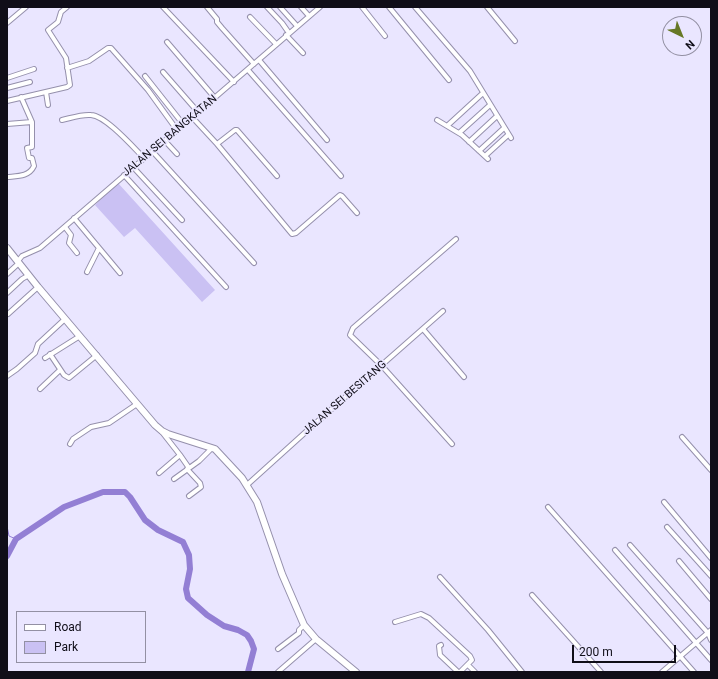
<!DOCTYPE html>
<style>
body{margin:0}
#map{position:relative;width:718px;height:679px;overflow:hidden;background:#eae6ff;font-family:Roboto,sans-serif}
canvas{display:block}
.frame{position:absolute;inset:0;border:8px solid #100e18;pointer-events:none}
.legend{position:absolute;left:16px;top:611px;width:130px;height:52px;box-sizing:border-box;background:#eae6ff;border:1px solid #9390a3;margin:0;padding:5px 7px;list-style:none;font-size:12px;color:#100e18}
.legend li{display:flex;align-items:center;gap:8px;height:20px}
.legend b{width:20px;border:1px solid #9390a3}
.north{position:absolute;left:662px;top:16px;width:40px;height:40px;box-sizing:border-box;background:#eae6ff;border:1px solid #9390a3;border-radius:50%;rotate:137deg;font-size:11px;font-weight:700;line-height:16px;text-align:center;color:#100e18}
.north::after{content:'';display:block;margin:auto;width:14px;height:18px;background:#677826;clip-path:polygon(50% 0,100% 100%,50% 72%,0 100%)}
.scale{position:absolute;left:572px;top:645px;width:104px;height:18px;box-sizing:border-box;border:2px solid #100e18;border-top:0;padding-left:5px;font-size:12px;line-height:14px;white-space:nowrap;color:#100e18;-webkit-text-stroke:3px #eae6ff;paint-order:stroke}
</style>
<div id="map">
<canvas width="718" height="679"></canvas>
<div class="frame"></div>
<ul class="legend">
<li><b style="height:5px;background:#fff"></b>Road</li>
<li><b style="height:11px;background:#cac1f3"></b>Park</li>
</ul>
<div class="north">N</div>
<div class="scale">200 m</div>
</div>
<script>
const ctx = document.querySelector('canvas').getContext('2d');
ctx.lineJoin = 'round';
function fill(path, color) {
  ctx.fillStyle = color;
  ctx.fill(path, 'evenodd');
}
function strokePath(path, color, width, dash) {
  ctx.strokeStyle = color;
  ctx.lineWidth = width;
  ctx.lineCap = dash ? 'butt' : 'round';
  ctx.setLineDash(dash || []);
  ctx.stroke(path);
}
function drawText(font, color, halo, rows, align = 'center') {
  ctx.font = font + ' Roboto,sans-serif';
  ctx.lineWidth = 3.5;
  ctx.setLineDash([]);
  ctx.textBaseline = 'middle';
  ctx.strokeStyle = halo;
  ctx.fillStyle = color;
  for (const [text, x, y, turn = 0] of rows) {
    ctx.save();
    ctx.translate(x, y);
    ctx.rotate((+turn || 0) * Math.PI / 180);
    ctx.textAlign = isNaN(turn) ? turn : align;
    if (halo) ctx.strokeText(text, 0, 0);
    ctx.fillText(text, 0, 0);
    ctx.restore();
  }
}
const green = new Path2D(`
 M118 183 215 290 202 302 135 228 124 237 95 205Z`);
const stream = new Path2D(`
 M7 526 9 536 16 539`);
const river = new Path2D(`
 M7 556 16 539 64 507 103 492H125L130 497 145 520 158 530 183 542 189 555 190 569 186 589 188 598 207 615 224 626 238 630 247 635 251 641 254 649 248 672`);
const street = new Path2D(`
 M163 7 234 82
 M207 7 217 19V22L222 28 254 64
 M267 7 282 23 289 33
 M280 7 297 26
 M301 7 309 16
 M362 7 385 36
 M389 7 449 80
 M415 7 470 71 511 138
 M487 7 515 41
 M250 17 276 44
 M7 23 26 7
 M286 35 303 53
 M167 42 215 98
 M259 60 327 140
 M67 68 89 61 108 48H111L148 90 177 130
 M248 70 341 176
 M163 72 198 112
 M145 76 183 124
 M7 78 34 69
 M7 88 30 82
 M46 92 48 105
 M7 101 67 87 70 85 66 58 48 30 58 22 61 12 67 7
 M192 117 217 144 292 234 296 233 340 195 342 196 357 213
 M62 120C71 118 82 114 91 115 106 116 133 147 144 158
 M437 120 462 135 488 159
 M7 124 32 122
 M447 126 483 93
 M459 133 490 105
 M165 141 177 154
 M469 142 497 116
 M217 144 235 130H237L277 176
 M479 151 504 128
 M153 152 254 263
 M485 156 508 135
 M133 167 182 220
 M124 175 226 287
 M7 177C17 176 29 177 34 166L32 158H29L27 148 32 147V122L21 97
 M74 218 120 273
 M65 227 71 235 69 243 77 253
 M18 261 22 256 40 248 320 7
 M87 272 99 248
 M7 274 19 263
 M7 293 22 279 29 275
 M8 314 38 287
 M423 329 464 377
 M50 354 64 375 69 378 97 355
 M45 358 80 336
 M7 376 17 369 35 353 38 344 65 319
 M40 389 60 370
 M682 437 711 470
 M70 444 73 439 91 427 109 423 137 404
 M452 444 382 366 350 335 353 328 456 239
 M180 455 189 468
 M187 469 200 483 201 487 189 496
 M159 473 180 455 162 432
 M174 479 199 461 212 448
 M247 485 309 429 443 311
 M664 502 711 558
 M548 507 694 672
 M667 527 711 576
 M630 545 708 633 711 640
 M615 550 711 660
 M679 561 711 599
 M440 577 488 630 522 672
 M532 595 601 672
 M395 622 421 614 429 618 470 656 472 660 460 672
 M441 645 439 646 440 655 458 672
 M278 649 299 633V630L304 625
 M468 665 475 672
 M278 672 316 639
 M662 672 711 630`);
const primary = new Path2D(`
 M7 248 38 287 155 425 162 431 168 434 215 449 242 478 257 502 282 574 304 625 316 639 356 672`);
const streetNames = [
 ["JALAN SEI BANGKATAN",170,136,-40],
 ["JALAN SEI BESITANG",345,398,-41]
];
fill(green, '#cac1f3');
strokePath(stream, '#937fd4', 1);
strokePath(river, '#937fd4', 6);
strokePath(street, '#9590ac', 6);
strokePath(primary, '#9590ac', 8);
strokePath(street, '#fff', 4);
strokePath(primary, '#fff', 6);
drawText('11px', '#100e18', '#eae6ff', streetNames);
</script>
